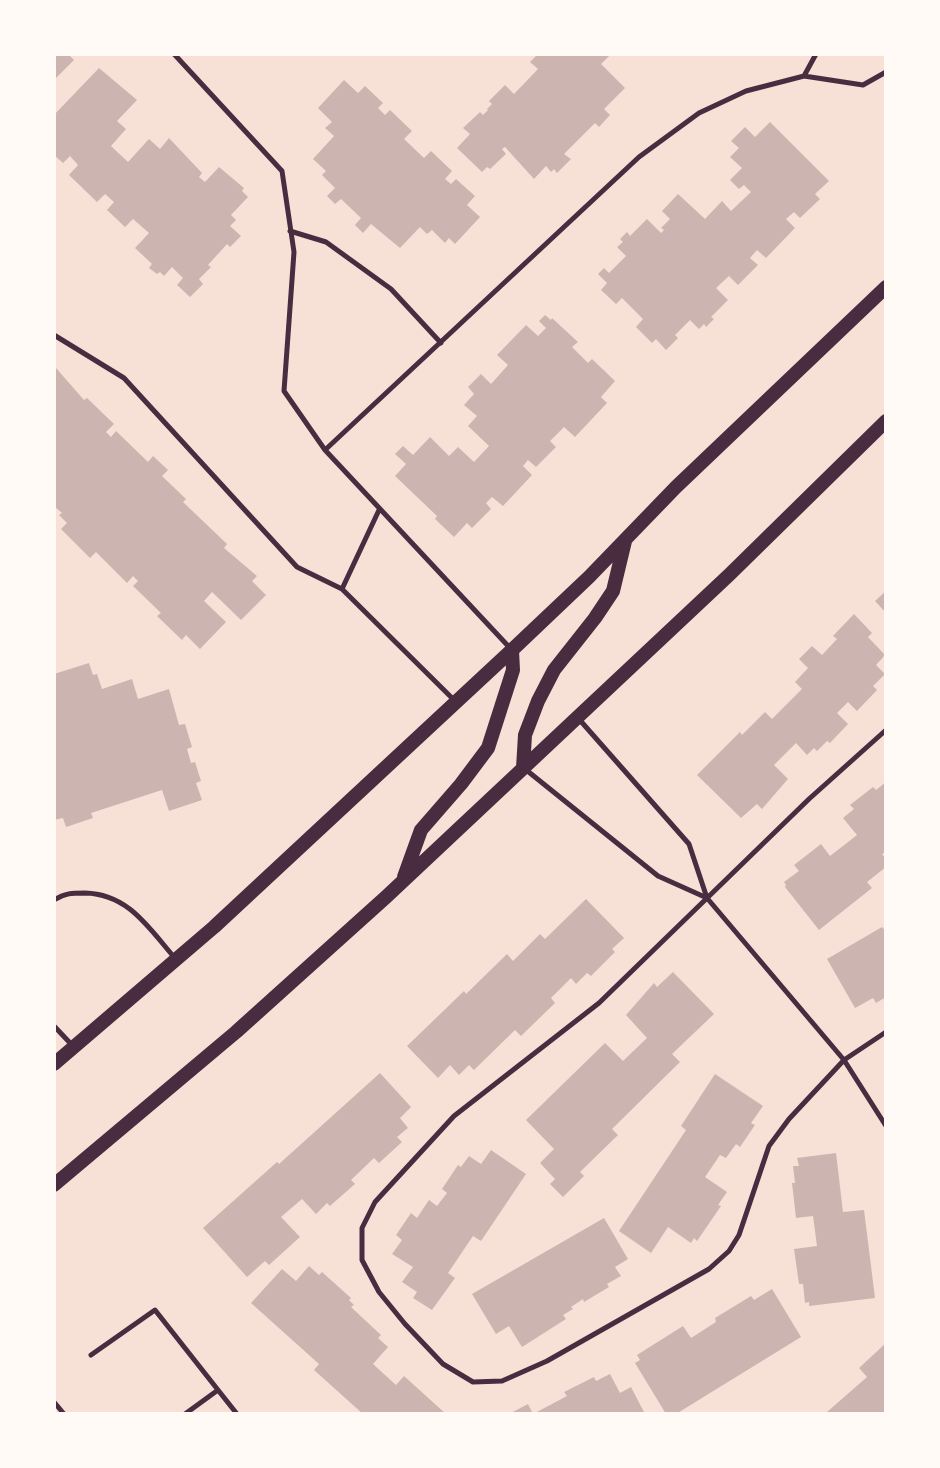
<!DOCTYPE html>
<style>
body{margin:0}
#map{position:relative;width:940px;height:1468px;overflow:hidden;background:#f7e1d7;font-family:"Open Sans",sans-serif}
canvas{display:block}
.frame{position:absolute;inset:0;border:56px solid #fffaf5;pointer-events:none}
</style>
<div id="map">
<canvas width="940" height="1468"></canvas>
<div class="frame"></div>
</div>
<script>
const ctx = document.querySelector('canvas').getContext('2d');
ctx.lineJoin = 'round';
function fill(path, color) {
  ctx.fillStyle = color;
  ctx.fill(path, 'evenodd');
}
function strokePath(path, color, width, dash) {
  ctx.strokeStyle = color;
  ctx.lineWidth = width;
  ctx.lineCap = dash ? 'butt' : 'round';
  ctx.setLineDash(dash || []);
  ctx.stroke(path);
}
const building = new Path2D(`
 M54 54H68L74 60 54 80Z
 M538 54H611L601 64 625 88 604 109 610 115 599 127 595 123 564 154 571 159 557 173 554 169 551 172 546 166 534 179 505 147 502 149 506 154 490 169 487 167 482 172 457 148 470 134 463 128 480 112 483 115 488 110 487 109 492 104 489 101 505 85 514 94 538 69 530 62Z
 M99 68 137 100 117 121 126 129 111 146 128 162 149 139 160 149 169 138 202 173 199 177 205 182 219 167 244 188 242 191 248 197 231 215 236 220 230 226 241 236 230 247 227 244 208 265 211 267 199 279 203 284 190 297 177 285 183 278 172 267 164 276 160 272 157 274 149 268 152 264 135 248 149 233 133 219 125 227 107 210 114 202 105 194 97 202 69 175 78 165 70 156 63 163 54 155V115Z
 M344 80 358 93 365 86 383 103 378 108 385 115 390 110 412 131 404 139 424 158 431 151 452 171 445 179 451 184 456 179 475 196 467 205 480 217 455 244 449 238 445 243 432 230 427 234 420 227 400 248 371 224 363 233 355 225 361 218 341 199 335 204 327 196 335 188 322 175 326 171 313 159 334 136 325 128 332 122 318 108Z
 M770 122 829 181 815 194 820 199 800 218 794 212 786 219 795 228 766 258 757 250 750 258 758 265 738 285 729 276 716 288 728 300 711 317 714 319 706 327 704 324 699 329 690 320 675 335 678 338 666 350 656 339 652 343 636 327 643 319 622 298 616 304 601 290 607 283 598 274 604 268 609 273 626 256 617 247 623 242 620 239 627 232 630 236 647 219 661 233 664 230 661 228 670 219 662 211 678 194 705 219 722 201 731 211 751 192 744 185 739 189 730 180 742 168 730 157 739 148 731 141 745 127 755 137Z
 M545 315 551 320 552 318 578 342 572 347 588 363 592 359 615 381 601 397 607 403 575 437 564 427 550 441 556 447 536 467 528 460 523 466 532 475 503 506 492 497 486 503 491 509 472 528 467 523 454 537 435 519 437 516 395 476 406 464 395 454 403 446 413 455 430 437 449 456 458 447 474 462 489 446 468 426 477 416 464 405 474 394 468 387 481 374 491 384 508 365 497 355 526 325 538 336 546 328 539 321Z
 M56 368 84 400 87 398 114 424 106 432 111 437 116 431 148 462 153 456 168 470 162 476 186 499 183 502 227 544 224 548 257 576 252 581 266 595 241 620 212 592 204 601 226 622 200 649 186 635 182 640 157 616 161 613 133 586 138 581 133 576 127 583 96 552 90 558 61 529 67 523 59 515 62 513 54 506Z
 M886 591V613L875 601Z
 M854 614 872 633 868 637 885 655 876 665 885 674 873 686 877 690 857 711 848 702 837 713 848 724 830 743 827 741 817 751 814 748 807 755 796 743 774 765 788 779 762 809 757 804 741 818 697 775 740 732 742 735 765 712 772 719 802 689 795 682 808 668 799 659 812 646 822 655 837 639 833 636Z
 M89 663 93 675 97 674 102 689 132 679 138 699 169 689 179 725 185 724 192 747 187 749 191 763 195 762 201 781 196 783 202 800 169 811 162 790 91 813 93 818 66 827 63 818 54 820V674Z
 M886 782V852L882 854 886 859V867L867 882 872 888 819 930 785 887 786 885 784 882 799 871 794 865 821 844 830 856 857 835 843 818 854 809 850 805 873 787 876 790Z
 M586 899 624 938 612 949 615 952 591 976 587 973 576 984 571 978 551 998 555 1003 521 1036 515 1030 474 1070 469 1065 459 1075 450 1065 438 1078 407 1046 464 991 466 994 507 954 513 961 540 934 545 939Z
 M882 927 886 932V997L876 1003 873 998 855 1008 827 959Z
 M673 972 714 1014 672 1054 680 1062 612 1129 618 1135 580 1172 584 1176 563 1197 550 1184 555 1179 540 1163 554 1149 526 1120 605 1043 623 1061 647 1038 626 1015 654 983 657 987Z
 M380 1073 411 1107 400 1118 408 1128 397 1137 402 1142 379 1163 374 1158 351 1180 355 1184 330 1206 327 1203 316 1214 302 1199 281 1217 300 1237 269 1265 265 1261 247 1277 203 1228 277 1162 279 1164Z
 M715 1074 763 1106 751 1123 755 1125 740 1147 736 1144 726 1158 720 1155 705 1177 727 1192 718 1205 721 1206 697 1241 694 1238 691 1243 668 1227 651 1253 619 1231 686 1130 681 1126Z
 M491 1150 526 1174 481 1241 473 1236 448 1273 455 1278 432 1310 413 1298 417 1292 402 1282 413 1267 392 1254 402 1240 396 1235 411 1213 417 1218 429 1200 437 1206 447 1193 442 1189 458 1165 461 1167 469 1156 481 1164Z
 M836 1153 843 1212 864 1210 875 1298 809 1306V1302L805 1303 803 1284H799L794 1249 817 1246 813 1216 796 1218 792 1183H795L793 1166H799L797 1158Z
 M604 1218 628 1259 615 1267 621 1276 607 1284 609 1287 584 1302 583 1299 571 1307 573 1309 563 1315 566 1319 522 1347 509 1326 496 1334 472 1294Z
 M309 1266 319 1275 322 1272 351 1298 349 1300 354 1305 351 1307 381 1335 378 1338 388 1347 373 1364 396 1385 404 1376 446 1414H363L314 1370 319 1364 251 1303 282 1269 296 1281Z
 M772 1289 801 1337 676 1414H666L635 1363 640 1360 637 1355 683 1326 691 1338 716 1322 715 1318 751 1296 754 1300Z
 M886 1343V1414H829L827 1412 867 1377 859 1368Z
 M610 1374 620 1393 631 1387 645 1414H509L528 1404 533 1414 567 1396 564 1392 594 1377 596 1381Z`);
const service = new Path2D(`
 M174 54 282 171 294 252 284 391 325 450
 M804 76 816 54
 M290 231 326 242 391 289 441 343
 M54 335 124 378 297 567 342 589 454 700
 M342 589 379 510
 M510 648 325 450 639 157 699 113 746 91 804 76 863 85 886 72
 M578 718 689 844 707 898 844 1060 886 1126
 M886 730 809 799 599 1003 454 1116 375 1202 362 1228V1260L379 1292 405 1324 443 1364 473 1382 502 1381 547 1361 709 1269 729 1251 739 1235 769 1146 789 1119 844 1060 886 1032
 M525 769 658 876 707 898
 M54 900C65 893 72 893 85 893 128 894 148 927 174 957
 M54 1026 72 1045
 M91 1355 155 1310 218 1390
 M54 1402 64 1414
 M185 1414 218 1390 237 1414`);
const secondary = new Path2D(`
 M523 768 525 735 538 701 554 670 595 618 613 591 625 541
 M404 877 421 830 461 784 488 748 513 670 512 650
 M54 1064 214 927 512 650 589 577 676 487 886 287
 M54 1185 236 1032 386 897 729 575 886 421`);
fill(building, '#ccb4b1');
strokePath(service, '#4a2c40', 5);
strokePath(secondary, '#4a2c40', 14);
</script>
